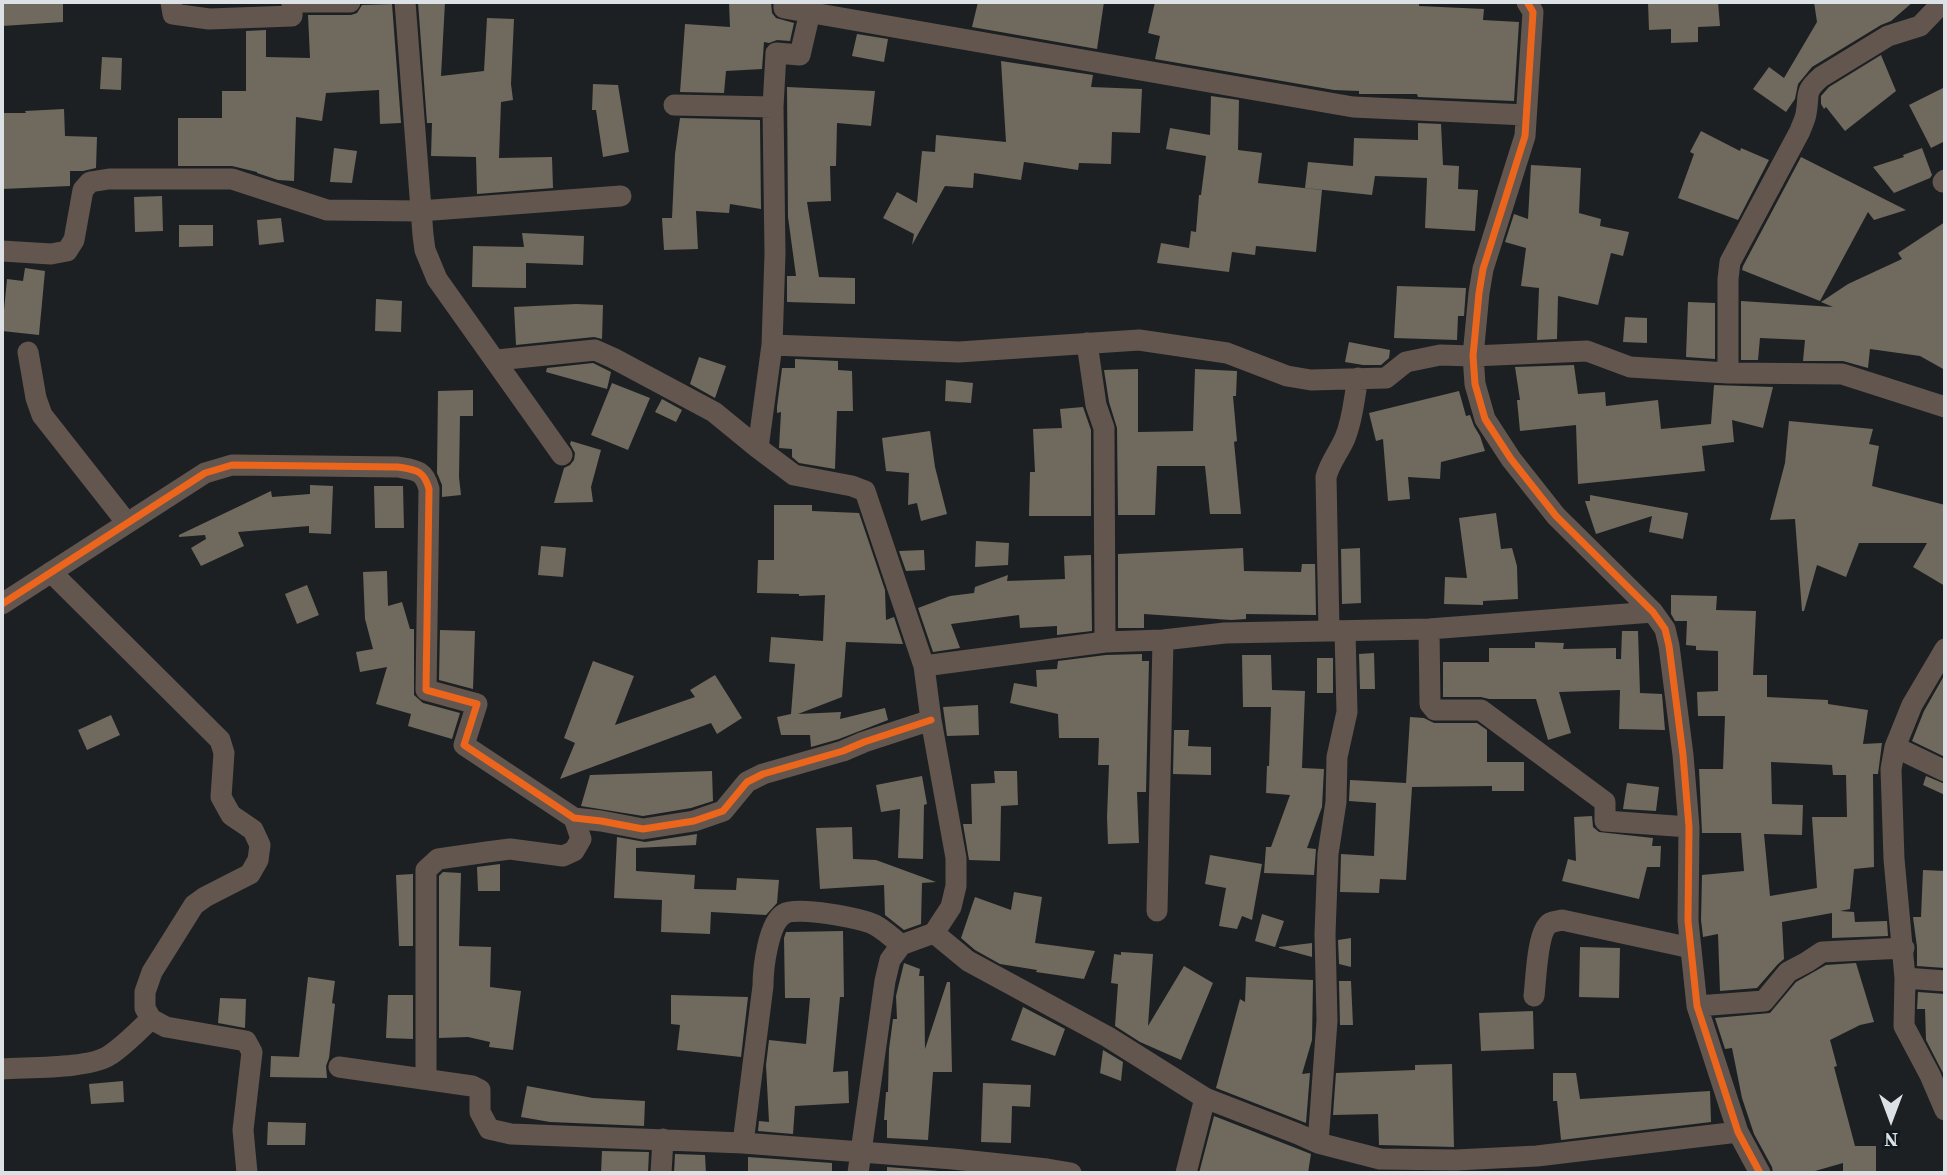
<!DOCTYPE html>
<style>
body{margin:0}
#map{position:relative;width:1947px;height:1175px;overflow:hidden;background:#1c2023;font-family:"Source Serif 4",serif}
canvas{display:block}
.frame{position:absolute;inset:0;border:4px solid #dce1e5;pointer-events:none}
.north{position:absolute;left:1856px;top:1084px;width:70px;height:70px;-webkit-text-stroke:5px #10171d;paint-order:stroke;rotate:180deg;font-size:19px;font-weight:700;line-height:28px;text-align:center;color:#dce1e5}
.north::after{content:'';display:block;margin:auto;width:24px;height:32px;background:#dce1e5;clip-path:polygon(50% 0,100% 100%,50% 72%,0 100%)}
</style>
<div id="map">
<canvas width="1947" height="1175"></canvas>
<div class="frame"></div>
<div class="north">N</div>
</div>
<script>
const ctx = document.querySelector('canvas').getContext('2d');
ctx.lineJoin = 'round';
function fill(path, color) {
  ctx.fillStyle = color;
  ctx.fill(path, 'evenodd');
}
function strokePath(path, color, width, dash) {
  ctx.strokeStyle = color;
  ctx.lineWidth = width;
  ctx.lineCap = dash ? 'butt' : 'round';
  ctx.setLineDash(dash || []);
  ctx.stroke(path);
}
const building = new Path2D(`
 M2 2H63V22L2 26Z
 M418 2H445L441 76 484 71 487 18 514 19 511 84 513 100 501 102 499 158 552 157 553 188 477 194 476 157 431 156 432 123H427Z
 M729 2H771L772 13 776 18 794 23 790 41 777 40 769 43 764 42 762 69 726 71 724 93 680 92 685 24 730 27Z
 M978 2H1104L1097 49 972 27Z
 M1155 2H1266L1303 4V2H1419V6L1484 9 1483 20 1519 22 1514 101 1418 97 1417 94H1359V91L1334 90 1155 59 1160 36 1148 33Z
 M1648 2H1718L1720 26 1698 27V42L1671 43V29L1649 30Z
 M1814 2H1913L1891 21 1881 25 1812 67 1798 84 1795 99 1786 112 1753 89 1769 67 1784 78 1817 22Z
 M392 4 401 123 380 124 379 90 326 93 322 121 296 117 294 181 278 180 257 173V172L232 166H178V118H222V91H246V31L266 30V57L310 58 308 15H351L357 13 362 5Z
 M857 34 888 39 884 62 852 56Z
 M1881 55 1896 91 1845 131 1826 107 1824 109 1821 104V96L1829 87Z
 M102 57 122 58 121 90 100 89Z
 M1001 61 1093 75 1091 87 1142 89 1140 133 1112 132 1111 164 1079 163 1078 170 1024 162 1021 180 974 173 973 188 945 186 912 245 914 234 883 218 897 192 917 203 922 151 935 152 936 135 1006 142Z
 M593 84 618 85 629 152 603 157 596 110H592Z
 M787 87 875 91 871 126 837 123 836 166H830L831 201 807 202 819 277 855 278V304L787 302V276H796L788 217Z
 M1945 87V141L1931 148 1909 105Z
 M1211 96 1239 100 1238 150 1262 153 1258 183 1322 190 1316 252 1256 246 1255 255 1232 252 1229 272 1157 263 1161 243 1189 248 1191 231 1196 232 1199 195H1201L1206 156 1166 149 1170 128 1210 135Z
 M64 109 65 136 97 137 96 168 83 171H70V186L2 189V113H26L25 111Z
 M680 118 760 120 761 209 730 204 729 213 696 211 698 249 664 250 662 218H672L675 154Z
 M1418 123 1441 124 1443 165 1459 166 1458 189 1478 190 1475 231 1425 228 1427 178 1375 176 1372 195 1305 188 1308 162 1353 166 1354 138 1418 140Z
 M1701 131 1740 151 1741 148 1769 160 1738 220 1678 198 1694 154 1690 152Z
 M334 148 357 151 352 183 330 182Z
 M1922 148 1932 175 1930 178 1894 193 1873 167 1904 157 1903 155Z
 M1801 157 1906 210 1874 220 1868 212 1820 301 1742 270 1743 266Z
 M1531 165 1581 168 1579 213 1601 219 1600 226 1629 232 1623 256 1611 253 1598 305 1558 296 1557 339 1537 340 1539 288 1521 286 1526 248 1505 242 1514 214 1528 219Z
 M162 196 163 231 135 232 134 197Z
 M281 218 284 242 259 245 257 220Z
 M1945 222V370L1920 356 1870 349 1868 368 1843 361H1803L1805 340 1760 338 1758 360H1741V301L1833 307 1821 302 1848 284 1902 259 1898 253Z
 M179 225H213V246L179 247Z
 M522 233 584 236 583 265 526 263V288L472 287 473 246 524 247Z
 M25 268 45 271 39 335 2 331 7 279 23 281Z
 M1397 286 1466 288 1464 316H1458L1457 340 1394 338Z
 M376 299 402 301 401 332 375 331Z
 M1688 302 1715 303V359L1686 357Z
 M576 304 603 305 602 339 594 337 516 345 514 307Z
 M1625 317 1647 318V343L1623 342Z
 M1349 342 1390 350 1389 358 1381 365H1363L1345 362Z
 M699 357 726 366 715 398 690 384Z
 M795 359 838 361V370L852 371 853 411H837L835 469 799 463 792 457V449L779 448 781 412 777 413V407L782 368H795Z
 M593 363 611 372 607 389 546 372 547 368Z
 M1574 365 1578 394 1605 392 1606 406 1658 400 1661 429 1711 424 1714 385 1773 387 1763 428 1732 420 1734 442 1702 446 1705 471 1578 484 1576 425 1520 431 1517 400H1520L1515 367Z
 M1138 369V432L1193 431 1195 369 1237 371 1236 396H1233L1237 441 1234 442 1241 514H1210L1205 466H1157L1155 515H1118L1117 428 1109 402 1104 370Z
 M946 380 973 383 971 403 945 401Z
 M612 383 650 398 628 450 591 435Z
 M473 390V416H460L459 477 461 495 442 497V485L437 473 438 391Z
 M1459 391 1466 416 1470 415 1474 426 1480 436 1485 451 1441 462 1440 479 1408 477 1410 499 1388 501 1383 439 1376 441 1369 413Z
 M662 399 682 410 676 422 655 412Z
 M1083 407 1091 430V516H1029L1030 472H1035L1033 429 1062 428 1060 409Z
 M1789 421 1873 429 1869 444 1879 446 1872 486 1945 505V586L1913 567 1927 543H1859L1846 577 1817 565 1804 611H1802L1795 519 1770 520 1785 463Z
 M930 431 935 467 947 514 921 521 917 503 908 505 909 473 886 471 882 438Z
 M571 441 601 450 591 487 593 502 554 503 564 468 570 465 574 460 575 453 570 444Z
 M310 485 333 486 331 534 309 533V526L238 532 244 546 201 566 191 548 206 539 205 535 179 537V535L271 491 272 497 310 494Z
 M374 486H403L404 528H375Z
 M1590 495 1688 513 1683 539 1649 532 1652 516 1596 534 1585 501H1590Z
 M774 505H812V511L859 513 885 590 886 620 894 617 903 644 846 642 842 697 798 714 841 712 840 719 885 708 888 720 839 739 811 747 810 735H781L777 717 791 714 795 664 769 662 771 637 823 641 825 595 799 596V594L757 593 758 560H774Z
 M1496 513 1501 549 1512 548 1517 566 1518 599 1483 601V605L1444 604 1445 577 1467 578 1459 518Z
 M976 541 1009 543 1008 565 975 567Z
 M541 546 566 548 563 577 538 575Z
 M1243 548 1244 571 1301 572 1302 564H1315L1316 615 1246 614V619L1231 620 1144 614V628H1118V554Z
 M1360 548 1361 603 1342 604 1341 549Z
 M924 550 925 570 906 571 899 551Z
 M1091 555 1092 631 1057 635V626L1020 628 1019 615 951 624 960 648 933 652 918 608 950 596 974 593 975 587 1008 575 1007 581 1065 579 1064 556Z
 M387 571 388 606 402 602 410 629H414V695L423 703 460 713 452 739 408 726 411 714 376 704 387 667 360 672 356 652 373 649 365 619 363 572Z
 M307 585 319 615 297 624 285 594Z
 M1671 595 1717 596 1716 610 1756 611 1753 675H1767V697L1828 700V704L1868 710 1863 744 1882 743 1878 774H1873L1874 867 1854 869 1850 909 1840 911 1854 912 1855 922 1887 921 1888 936 1832 938V913L1782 922 1784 959 1778 964 1757 988 1720 991 1718 934 1703 937 1701 920 1702 875 1744 871 1741 833H1702L1699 769H1723L1725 716H1698L1697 692 1718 691V651L1696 650V646L1686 645 1687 621H1675L1671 614ZM1771 762 1832 765 1833 775H1846L1847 817H1812L1817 888 1770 896 1764 834 1802 835 1803 805 1772 804Z
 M440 630 475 631 473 689 439 680Z
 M1622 631H1638L1640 693 1662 694 1665 730 1619 729 1620 690 1559 692 1571 733 1548 740 1536 699H1489L1481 697H1443V662H1489V648H1535V642L1564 643 1563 649 1616 648V659H1621Z
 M1374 653 1375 689H1360L1359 654Z
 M1142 654V661H1149L1146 792H1137L1139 843 1108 844 1107 817 1109 765H1098L1099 738H1059L1058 714 1010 703 1014 683 1037 687 1036 670 1057 669 1058 661 1106 655Z
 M1242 655H1271L1272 690 1305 691 1302 768 1324 769 1322 807 1307 848 1316 849 1314 875 1264 873 1266 847H1271L1290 795 1266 793 1267 766H1269L1271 707H1243Z
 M1317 658H1333V693H1317Z
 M593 661 634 676 615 725 695 697 690 690 715 675 742 718 717 734 711 723 560 779 575 743 564 738Z
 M1945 674V757L1912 741 1924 711Z
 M978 705 979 735 947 736 943 707Z
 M111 715 120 735 87 750 78 730Z
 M1410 717 1424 718 1434 723H1477L1487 730V762H1524V791H1492V786L1412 787 1406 880 1380 879 1379 893 1340 892 1341 854 1374 856 1376 803 1349 801 1350 780 1406 783Z
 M1174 730H1189L1188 746 1211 747V775L1173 774Z
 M712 771 713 801 691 808 643 816 581 806 590 775Z
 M994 771H1017L1018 805 1001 806 1000 861 969 860 963 824H972L971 784 995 783Z
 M922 776 927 804 924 805 923 859 898 858 900 809 881 812 876 785Z
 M1926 776 1945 784V795L1923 785Z
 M1627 783 1659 787 1656 811 1623 809Z
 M1592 816 1593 827 1599 832 1653 838 1652 846H1661L1660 867H1647L1639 899 1562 881 1568 859 1576 861 1574 817Z
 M852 827 853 859 876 860 936 882 922 883 921 924 904 930 885 915 884 885 820 889 816 828Z
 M697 834 696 845 636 848V871L695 875 694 889 736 890 737 878 779 880 777 903 766 915 711 912 710 934 661 932 662 900 614 898 617 837 645 842Z
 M1210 855 1262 864 1252 920 1242 916 1237 929 1219 926 1226 888 1205 884Z
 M500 864V891H478L477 867Z
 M1923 870 1945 871V968L1917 966V947L1913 917H1921Z
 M443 872 461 873 459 946 491 947 490 987 521 991 513 1050 489 1047 490 1042 468 1037 439 1038V876Z
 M413 874V946H399L396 875Z
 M1014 892 1042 897 1035 943 1095 951 1084 979 1036 972 1037 970 1000 964 975 950 961 938 975 897 1011 910Z
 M1262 914 1284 921 1275 947 1255 941Z
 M843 931 844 997H840L833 1072 848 1071 849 1103 795 1106 793 1134 758 1131 759 1121 769 1122 766 1065 769 1040 806 1044 810 998H785L784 938 786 932Z
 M1351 938V967L1339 964 1338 940Z
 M1312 943V957L1279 948V947Z
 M1580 947 1620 948 1619 998 1579 997Z
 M1121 952 1153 954 1148 1026 1184 966 1213 983 1181 1060 1140 1042 1115 1026 1118 984 1111 983 1114 954 1121 955Z
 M904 963 920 969 919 976H924L925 1049 947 982H950L952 1072H933L928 1140 887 1138V1120H884L886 1092H888L889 1049 893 1019H897L896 996Z
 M1856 963 1874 1022 1860 1025 1830 1040 1837 1066 1834 1067 1855 1146H1876V1173H1843V1163L1808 1173H1773L1772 1167 1754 1134 1742 1098 1732 1048 1725 1049 1715 1018 1770 1013 1796 982 1826 965Z
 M308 977 335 981 332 1003 335 1004 329 1058 326 1066 327 1078 270 1077 271 1056 299 1057Z
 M1246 977 1313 980 1312 1040 1302 1074 1310 1073 1306 1123 1216 1088 1240 999 1245 1002Z
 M1339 981H1351L1353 1025H1340Z
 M1918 992 1945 994V1077L1926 1040 1925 1009H1917Z
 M388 995H413V1039L386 1038Z
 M671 995 748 997 741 1057 677 1050 680 1025 671 1024Z
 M220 998 246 999 245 1028 218 1023Z
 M1023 1007 1065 1029 1055 1056 1011 1040Z
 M1533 1011 1534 1049 1481 1051 1479 1013Z
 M1103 1050 1123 1062 1121 1081 1100 1073Z
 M1452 1064 1454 1147 1379 1145 1378 1114 1333 1115 1336 1073 1415 1070V1065Z
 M1553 1073H1576L1580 1099 1710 1091 1711 1122 1561 1140 1557 1101H1553Z
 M123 1081 124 1102 91 1104 89 1084Z
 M983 1083 1031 1085 1030 1107 1012 1106 1011 1143 981 1142Z
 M527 1086 593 1098 645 1101 644 1126 550 1122 521 1117Z
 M1214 1116 1311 1154 1308 1173H1199Z
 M268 1122 306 1123 305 1145H267Z
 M602 1151 649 1152 648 1173H601Z
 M675 1154 705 1155 706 1173H674Z
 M748 1157 832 1163V1173H748Z
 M887 1167 952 1172 962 1173H887Z`);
const street = new Path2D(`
 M171 2 173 14 209 19 292 16V2H350
 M405 2 423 235 425 250 437 279 562 455
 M784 2V8L1353 107 1526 115
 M1527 2 1533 12 1525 136 1483 269 1479 293 1473 356 1475 384 1485 419 1511 459 1556 516 1653 612 1665 629 1669 646 1683 755 1689 827 1688 921 1697 1006 1738 1132 1760 1173
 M674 105 773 107
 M1943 182 1945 180
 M2 251 51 254 67 251 74 240 83 190 90 182 109 179H232L327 210 420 211 621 196
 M1087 343 1096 405 1104 428 1105 642
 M772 345 959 352 1139 340 1227 353 1287 376 1311 380 1386 378 1406 362 1440 355 1473 356 1587 351 1630 367 1728 373 1842 374 1945 407
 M28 352 36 398 42 415 127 523
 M497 360 595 350 613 358 714 412 758 448 794 475 852 486 865 491 924 666 931 720 956 858V886L951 907 934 933 901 945 890 960 885 981 858 1173
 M1728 373V279L1730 262 1800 131C1802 125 1805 120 1806 114 1810 94 1803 93 1821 77L1888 36 1920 26 1943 2
 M758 448 772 345 775 254 773 107 776 53 800 55 810 12
 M51 572 220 740 224 753 221 797 231 815 253 830 260 845 258 860 250 874 205 897 194 905 152 972 145 992V1008L151 1019 166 1027 246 1041 252 1052 243 1130 247 1173
 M2 604 205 473 232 465 398 467C416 470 424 470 429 489L426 690 477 704 464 745 574 818 601 821 643 829 694 821 723 811 747 782 763 774 843 751 864 742 931 720
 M1429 629 1430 704 1435 710H1481L1605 802V821L1689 827
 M1329 631 1326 477C1330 462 1339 452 1345 438 1353 419 1354 398 1358 378
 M1945 649 1912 705 1895 747 1891 769 1894 859 1905 978 1904 1026 1930 1075 1945 1110
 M924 666 1105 642 1163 640 1225 633 1429 629 1653 612
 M1895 747 1945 771
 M1157 911 1163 640
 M934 933 968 961 1108 1037 1205 1098 1298 1134 1318 1143 1380 1159 1456 1160 1537 1156 1738 1132
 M1905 978 1945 981
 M1534 996C1536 980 1537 931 1550 923 1554 921 1558 921 1562 920L1691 948
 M1697 1006 1764 1001 1788 972 1807 962 1822 952 1904 948
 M339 1067 472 1086 480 1090V1112L489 1129 511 1134 743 1143 953 1159 1047 1169 1071 1173
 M2 1069C28 1067 90 1069 110 1055 125 1045 138 1031 151 1019
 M426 1078V870L438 859 487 852 510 849 563 856 574 851 581 839 574 818
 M743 1143 763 986C763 969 768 923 784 914 797 906 861 918 875 925 884 930 893 938 901 945
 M1318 1143 1327 1021 1325 934 1328 854 1336 802 1337 757 1347 712 1345 631
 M661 1173 663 1139
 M1186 1173 1205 1098`);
const cycleway = new Path2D(`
 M1527 2 1533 12 1525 136 1483 269 1479 293 1473 356 1475 384 1485 419 1511 459 1556 516 1653 612 1665 629 1669 646 1683 755 1689 827 1688 921 1697 1006 1738 1132 1760 1173
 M2 604 205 473 232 465 398 467C416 470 424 470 429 489L426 690 477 704 464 745 574 818 601 821 643 829 694 821 723 811 747 782 763 774 843 751 864 742 931 720`);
fill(building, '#70695d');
strokePath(street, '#63564e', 21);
strokePath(cycleway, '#eb651d', 7);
</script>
